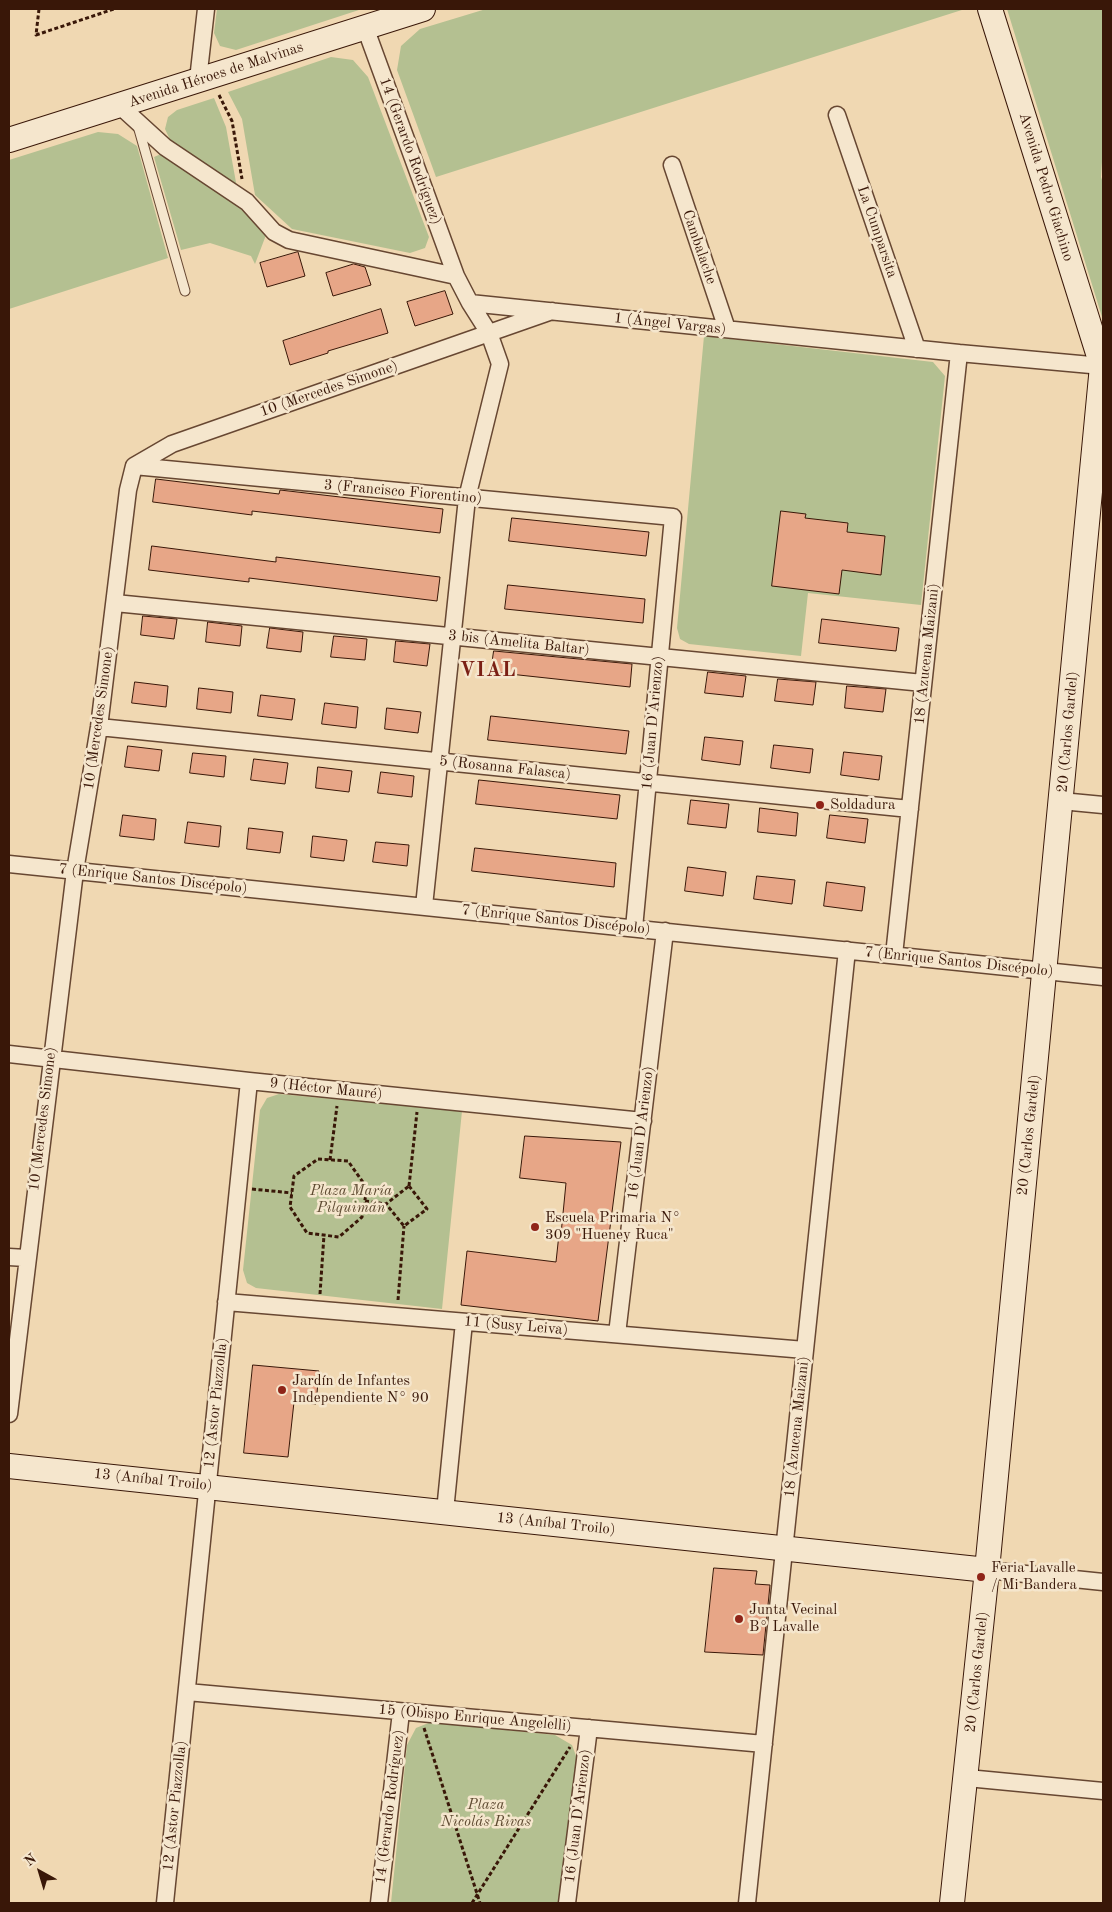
<!DOCTYPE html>
<meta charset="utf-8">
<style>
body{margin:0}
#map{position:relative;width:1112px;height:1912px;overflow:hidden;background:#f0d8b2;font-family:"Old Standard TT",serif}
canvas{display:block}
.frame{position:absolute;inset:0;border:10px solid #391708;pointer-events:none}
.north{position:absolute;left:15px;top:1847px;width:50px;height:50px;-webkit-text-stroke:4px #f5e6cd;paint-order:stroke;rotate:321deg;font-size:14px;font-weight:700;line-height:20px;text-align:center;color:#391708}
.north::after{content:'';display:block;margin:auto;width:18px;height:22px;background:#391708;clip-path:polygon(50% 0,100% 100%,50% 72%,0 100%)}
</style>
<div id="map">
<canvas width="1112" height="1912"></canvas>
<div class="frame"></div>
<div class="north">N</div>
</div>
<script>
const ctx = document.querySelector('canvas').getContext('2d');
ctx.lineJoin = 'round';
function fill(path, color) {
  ctx.fillStyle = color;
  ctx.fill(path, 'evenodd');
}
function strokePath(path, color, width, dash) {
  ctx.strokeStyle = color;
  ctx.lineWidth = width;
  ctx.lineCap = dash ? 'butt' : 'round';
  ctx.setLineDash(dash || []);
  ctx.stroke(path);
}
function drawText(font, color, halo, rows, align = 'center') {
  ctx.font = font + ' "Old Standard TT",serif';
  ctx.lineWidth = 5;
  ctx.setLineDash([]);
  ctx.textBaseline = 'middle';
  ctx.strokeStyle = halo;
  ctx.fillStyle = color;
  for (const [text, x, y, turn = 0] of rows) {
    ctx.save();
    ctx.translate(x, y);
    ctx.rotate((+turn || 0) * Math.PI / 180);
    ctx.textAlign = isNaN(turn) ? turn : align;
    if (halo) ctx.strokeText(text, 0, 0);
    ctx.fillText(text, 0, 0);
    ctx.restore();
  }
}
const green = new Path2D(`
 M217 9H362L236 50 220 46 214 33Z
 M486 9H965L436 177 397 70 401 46 420 29Z
 M1007 9H1103V147L1101 177 1103 183 1102 317Z
 M331 57 353 60 368 77 429 237 425 248 410 253 292 229 255 195 242 119 228 92Z
 M214 98 226 127 237 188 172 144 165 129 168 117 177 110Z
 M98 132 118 134 137 146 168 258 9 309V160Z
 M161 154C195 177 242 202 266 235L255 264 251 256 210 243 181 250 154 157Z
 M704 336 933 362 945 376 921 605 808 593 801 656 689 644 680 639 677 628Z
 M279 1094 462 1111 442 1309 256 1288 247 1283 243 1270 260 1110 267 1098Z
 M431 1722 555 1735 572 1745 579 1764 558 1903H391L407 1745 416 1728Z`);
const building = new Path2D(`
 M298 252 305 276 267 287 260 263Z
 M354 264 365 267 371 285 333 296 326 273Z
 M445 291 453 314 415 326 407 302Z
 M381 309 388 333 328 351V353L290 365 283 341Z
 M156 479 279 494 280 490 443 509 440 533 252 511V515L153 502Z
 M781 511 806 514 805 518 848 523 847 532 885 536 881 575 842 570 839 594 772 586Z
 M512 518 649 532 646 556 509 541Z
 M152 546 276 562V557L440 577 437 601 249 578V582L149 570Z
 M508 585 645 599 643 623 505 609Z
 M143 616 177 619 174 639 141 635Z
 M822 619 899 628 896 651 819 643Z
 M208 622 242 626 240 646 206 642Z
 M270 628 303 632 301 652 267 648Z
 M334 636 367 639 365 660 331 657Z
 M396 641 430 644 427 666 394 662Z
 M494 651 632 664 630 687 491 672Z
 M708 672 746 676 743 697 705 693Z
 M778 679 816 682 813 705 775 701Z
 M135 682 168 686 166 707 132 703Z
 M847 686 886 689 883 712 845 708Z
 M199 688 233 692 231 713 197 709Z
 M261 695 295 699 292 720 258 716Z
 M325 703 358 707 356 728 322 724Z
 M387 708 421 712 418 733 385 729Z
 M491 716 629 731 626 754 488 740Z
 M705 737 743 741 740 765 702 760Z
 M774 745 813 749 810 773 771 768Z
 M128 746 162 750 159 771 125 767Z
 M844 752 882 756 879 780 841 775Z
 M193 753 226 756 224 777 190 773Z
 M254 759 288 763 285 784 251 780Z
 M318 767 352 771 349 792 316 788Z
 M381 772 414 776 412 797 378 793Z
 M479 780 620 795 617 819 476 804Z
 M691 800 729 804 726 828 688 824Z
 M760 808 798 813 796 836 758 832Z
 M123 815 156 819 154 840 120 836Z
 M830 815 868 819 865 843 827 838Z
 M188 822 221 826 219 847 185 843Z
 M249 828 283 832 280 853 247 849Z
 M313 836 347 840 344 861 311 857Z
 M376 842 409 845 407 866 373 862Z
 M475 848 616 863 614 887 472 871Z
 M688 867 726 872 723 896 685 891Z
 M757 876 795 880 792 904 754 899Z
 M827 882 865 887 862 911 824 906Z
 M525 1136 621 1142 598 1321 461 1305 467 1251 556 1262 559 1234H561L566 1183 520 1178Z
 M253 1365 319 1371 316 1404 294 1402 288 1457 244 1453Z
 M714 1568 757 1571 755 1584 770 1585 763 1655 705 1652Z`);
const path = new Path2D(`
 M39 9 36 35 114 9
 M219 95 232 121 242 179
 M318 1159 348 1161 367 1188 362 1217 339 1237 307 1233 290 1207 294 1176Z
 M330 1160 337 1106
 M409 1186 427 1209 404 1226 386 1204Z
 M409 1186 417 1112
 M252 1189 292 1193
 M365 1201 386 1204
 M320 1294 324 1235
 M398 1300 404 1226
 M424 1728 480 1903
 M472 1903 570 1747`);
const lane = new Path2D(`
 M138 126 185 291`);
const street = new Path2D(`
 M365 27 456 276
 M198 80 206 9
 M119 105 165 147 247 202 274 232 289 240 456 276 470 303 959 353 1102 366
 M837 115 917 349
 M672 165 727 329
 M134 466 673 517 634 928
 M115 603 923 683
 M99 727 910 809
 M1061 801 1103 805
 M9 864 1103 977
 M424 906 467 498 500 364 489 333 470 303
 M894 955 959 353
 M9 1054 249 1081 643 1121
 M9 1257 26 1258
 M226 1302 805 1350
 M617 1334 665 931
 M9 1414 75 871 99 727 128 490 134 466 172 444 552 311
 M445 1511 464 1322
 M987 1570 1103 1582
 M187 1692 764 1744
 M967 1778 1103 1791
 M165 1903 249 1081
 M379 1903 401 1712
 M567 1903 589 1728
 M747 1903 847 950`);
const secondary = new Path2D(`
 M9 140 423 9
 M9 1466 987 1570
 M952 1903 987 1570 1102 366 990 9`);
const markers = [
 [820,805,5,"#8f2418"],
 [535,1227,5,"#8f2418"],
 [282,1390,5,"#8f2418"],
 [981,1577,5,"#8f2418"],
 [739,1619,5,"#8f2418"]
];
const streetNames = [
 ["Avenida Héroes de Malvinas",216,75,-18],
 ["14 (Gerardo Rodríguez)",410,151,70],
 ["Avenida Pedro Giachino",1046,187,73],
 ["La Cumparsita",877,232,71],
 ["Cambalache",699,247,71],
 ["1 (Ángel Vargas)",670,324,6],
 ["10 (Mercedes Simone)",329,389,-19],
 ["3 (Francisco Fiorentino)",403,492,5],
 ["3 bis (Amelita Baltar)",519,643,6],
 ["18 (Azucena Maizani)",927,654,-84],
 ["10 (Mercedes Simone)",99,718,-82],
 ["16 (Juan D'Arienzo)",653,723,-85],
 ["20 (Carlos Gardel)",1068,732,-85],
 ["5 (Rosanna Falasca)",505,768,6],
 ["7 (Enrique Santos Discépolo)",153,879,6],
 ["7 (Enrique Santos Discépolo)",556,920,6],
 ["7 (Enrique Santos Discépolo)",959,962,6],
 ["9 (Héctor Mauré)",326,1089,6],
 ["10 (Mercedes Simone)",43,1119,-83],
 ["16 (Juan D'Arienzo)",641,1133,-83],
 ["20 (Carlos Gardel)",1029,1135,-84],
 ["11 (Susy Leiva)",516,1326,5],
 ["12 (Astor Piazzolla)",216,1403,-84],
 ["18 (Azucena Maizani)",797,1427,-84],
 ["13 (Aníbal Troilo)",153,1480,6],
 ["13 (Aníbal Troilo)",556,1524,6],
 ["20 (Carlos Gardel)",977,1672,-84],
 ["15 (Obispo Enrique Angelelli)",475,1718,5],
 ["12 (Astor Piazzolla)",175,1806,-84],
 ["14 (Gerardo Rodríguez)",390,1807,-83],
 ["16 (Juan D'Arienzo)",578,1816,-83]
];
const poiNames = [
 ["Soldadura",830,805],
 ["Escuela Primaria N°",545,1218],
 ["309 \"Hueney Ruca\"",545,1235],
 ["Jardín de Infantes",292,1381],
 ["Independiente N° 90",292,1398],
 ["Feria Lavalle",991,1568],
 ["/ Mi Bandera",991,1585],
 ["Junta Vecinal",749,1610],
 ["B° Lavalle",749,1627]
];
const parkNames = [
 ["Plaza María",351,1191],
 ["Pilquimán",351,1208],
 ["Plaza",486,1805],
 ["Nicolás Rivas",486,1822]
];
const districtNames = [
 ["VIAL",488,671]
];
fill(green, '#b4c091');
fill(building, '#e7a687');
strokePath(building, '#391708', 1);
strokePath(lane, '#674732', 11);
strokePath(street, '#674732', 19);
strokePath(secondary, '#391708', 26);
strokePath(path, '#391708', 3, [4, 2.5]);
strokePath(lane, '#f5e6cd', 9);
strokePath(street, '#f5e6cd', 16);
strokePath(secondary, '#f5e6cd', 24);
for (const [x, y, r, color] of markers) {
  const dot = new Path2D();
  dot.arc(x, y, r, 0, 2 * Math.PI);
  ctx.fillStyle = color;
  ctx.fill(dot);
  strokePath(dot, '#f5e6cd', 2);
}
drawText('15px', '#391708', '#f5e6cd', streetNames);
drawText('15px', '#391708', '#f5e6cd', poiNames, 'left');
drawText('italic 15px', '#5e4a31', '#f5e6cd', parkNames);
ctx.letterSpacing = '1px';
drawText('bold 20px', '#7a1f14', '#f5e6cd', districtNames);
ctx.letterSpacing = '0px';
</script>
